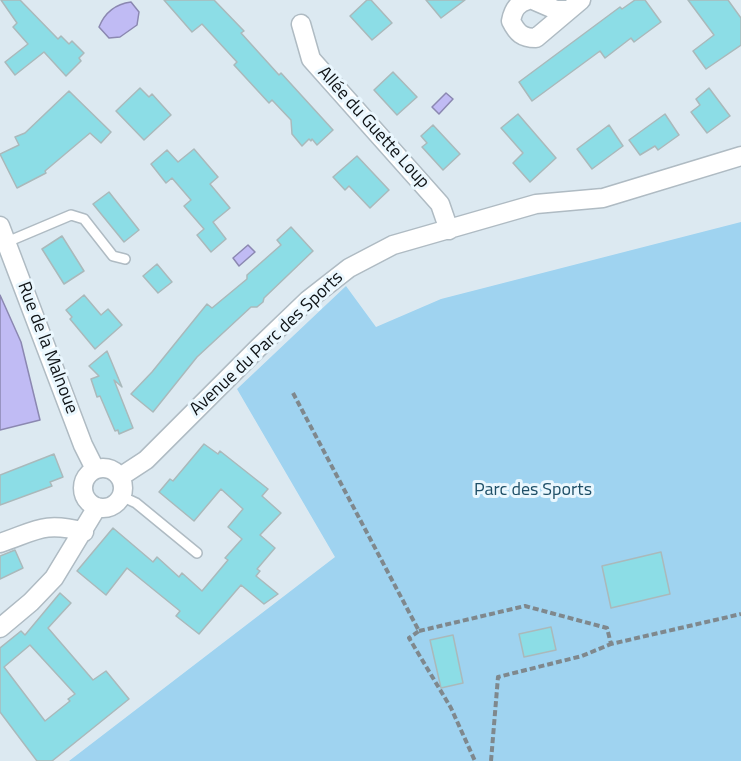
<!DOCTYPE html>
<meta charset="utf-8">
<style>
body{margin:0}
canvas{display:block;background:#dce9f1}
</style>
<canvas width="741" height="761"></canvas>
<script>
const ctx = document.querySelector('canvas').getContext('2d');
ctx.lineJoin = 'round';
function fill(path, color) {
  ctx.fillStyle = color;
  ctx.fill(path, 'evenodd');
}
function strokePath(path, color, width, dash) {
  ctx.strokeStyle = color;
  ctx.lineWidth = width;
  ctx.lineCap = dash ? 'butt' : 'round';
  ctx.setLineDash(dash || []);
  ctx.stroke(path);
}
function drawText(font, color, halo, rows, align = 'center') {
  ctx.font = font + ' "Titillium Web",sans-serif';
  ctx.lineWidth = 6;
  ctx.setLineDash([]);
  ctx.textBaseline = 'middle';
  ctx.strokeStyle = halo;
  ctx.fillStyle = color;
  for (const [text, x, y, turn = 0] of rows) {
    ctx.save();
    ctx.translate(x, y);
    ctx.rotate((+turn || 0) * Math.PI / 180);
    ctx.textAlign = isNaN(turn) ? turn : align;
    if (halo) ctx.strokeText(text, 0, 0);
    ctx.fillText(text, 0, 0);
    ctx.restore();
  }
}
const green = new Path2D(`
 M741 222V761H69L335 557 237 389 346 286 376 327 441 299Z`);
const water = new Path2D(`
 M131 2 139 12 137 25 120 37 109 38 99 27C105 12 116 4 131 2Z
 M446 93 453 99 439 114 432 107Z
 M248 245 255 252 239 266 233 258Z
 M0 295 21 342 40 420 0 430Z`);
const building = new Path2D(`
 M1 0H20L58 39 61 36 69 44 72 41 84 53 79 58 81 61 66 76 44 52 15 75 5 62 28 44 13 27 17 23Z
 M164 0H214L244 31 241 33 279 75 281 73 333 130 317 145 312 139 311 141 309 139 302 146 292 134 291 120 272 100 269 103 234 65 237 62 202 24 192 32Z
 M367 0H371L392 23 372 40 350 16Z
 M426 0H465L441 18Z
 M635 0H645L661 22 634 42 631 38 605 58 600 51 532 101 519 82 620 7 622 9Z
 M688 0H728L741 18V45L706 69 693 51 714 35Z
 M393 72 417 97 397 115 374 90Z
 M140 88 149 97 152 94 171 115 144 140 116 111Z
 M709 88 730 116 707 133 691 112 700 105 696 99Z
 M69 91 111 132 101 143 90 133 45 171 46 173 17 188 0 154 19 145 15 137 25 133Z
 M518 114 556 158 530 182 513 163 523 153 501 128Z
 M665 114 679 135 658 150 655 146 640 155 629 140Z
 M433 125 460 154 443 170 422 147 427 143 421 136Z
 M609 125 623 146 592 169 577 149Z
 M194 149 218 177 210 184 230 208 213 222 226 239 211 252 197 235 204 229 184 206 191 200 172 178 166 183 151 164 167 150 178 162Z
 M357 156 389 190 370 208 349 186 345 190 333 177Z
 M109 192 139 230 124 242 93 204Z
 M291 227 313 251 264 298 263 302 257 307H251L197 357 153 412 131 394 152 372 207 304 212 308 247 279V275L281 245 277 240Z
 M62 236 84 271 64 284 42 249Z
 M157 264 172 282 158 293 143 276Z
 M84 295 101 315 108 309 122 325 95 349 70 319 72 317 66 310Z
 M107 351 122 387 114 380 133 428 119 434 118 430 115 431 100 396 97 397 91 379 99 376 89 366Z
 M204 444 218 454 220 451 268 489 262 496 281 513 260 535 275 548 257 569 260 571 256 576 278 594 264 604 241 585 199 634 176 616 180 611 127 568 106 595 77 571 113 528 153 562 157 557 179 577 182 573 202 591 228 560 225 558 242 539 228 527 243 509 221 489 194 521 159 492 170 479 173 481Z
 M54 454 63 477 50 482 52 486 0 505V475Z
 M15 550 23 568 0 579V556Z
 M661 552 670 594 611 608 602 566Z
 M60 593 71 603 48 628 93 680 106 671 129 699 52 761H37L0 712V648L21 631 25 635ZM30 645 75 694 68 699 70 701 45 721 4 667Z
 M551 627 556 650 524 657 519 634Z
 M453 635 463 683 441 688 430 640Z`);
const path = new Path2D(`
 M293 393 419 631 409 638 451 708 475 761
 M419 631 525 606 607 628 611 644 741 614
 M491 761 498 677 582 656 611 644`);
const lane = new Path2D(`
 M7 242 71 215 84 219 113 256 125 259
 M121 496 136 503 197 553`);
const street = new Path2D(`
 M528 0C517 3 513 10 511 21 517 33 522 38 536 38L581 0
 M533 0 556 10H566
 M301 24 311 59 440 204 449 230
 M0 226 83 445 95 469
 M83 488a20 20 0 1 1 40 0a20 20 0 1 1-40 0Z
 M120 477 146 460 259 347 308 300 349 268 393 245 536 204 603 198 741 156
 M0 543C36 531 44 521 84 532
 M0 628 31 602 54 578 97 507`);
const streetNames = [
 ["Allée du Guette Loup",373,128,48],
 ["Avenue du Parc des Sports",267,344,-43],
 ["Rue de la Malnoue",47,348,69]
];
const parkNames = [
 ["Parc des Sports",533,491]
];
fill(green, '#9fd3f0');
fill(water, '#c0bbf4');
strokePath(water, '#8b88b1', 1.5);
fill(building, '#8cdde6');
strokePath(building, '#aab9bb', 1.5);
strokePath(lane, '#afbbc3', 12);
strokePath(street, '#afbbc3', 21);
strokePath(path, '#7f888d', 4, [6, 3]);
strokePath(lane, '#fff', 9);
strokePath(street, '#fff', 18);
drawText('18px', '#0e1215', '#eaf7fe', streetNames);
drawText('18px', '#1e4f67', '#eaf7fe', parkNames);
</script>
